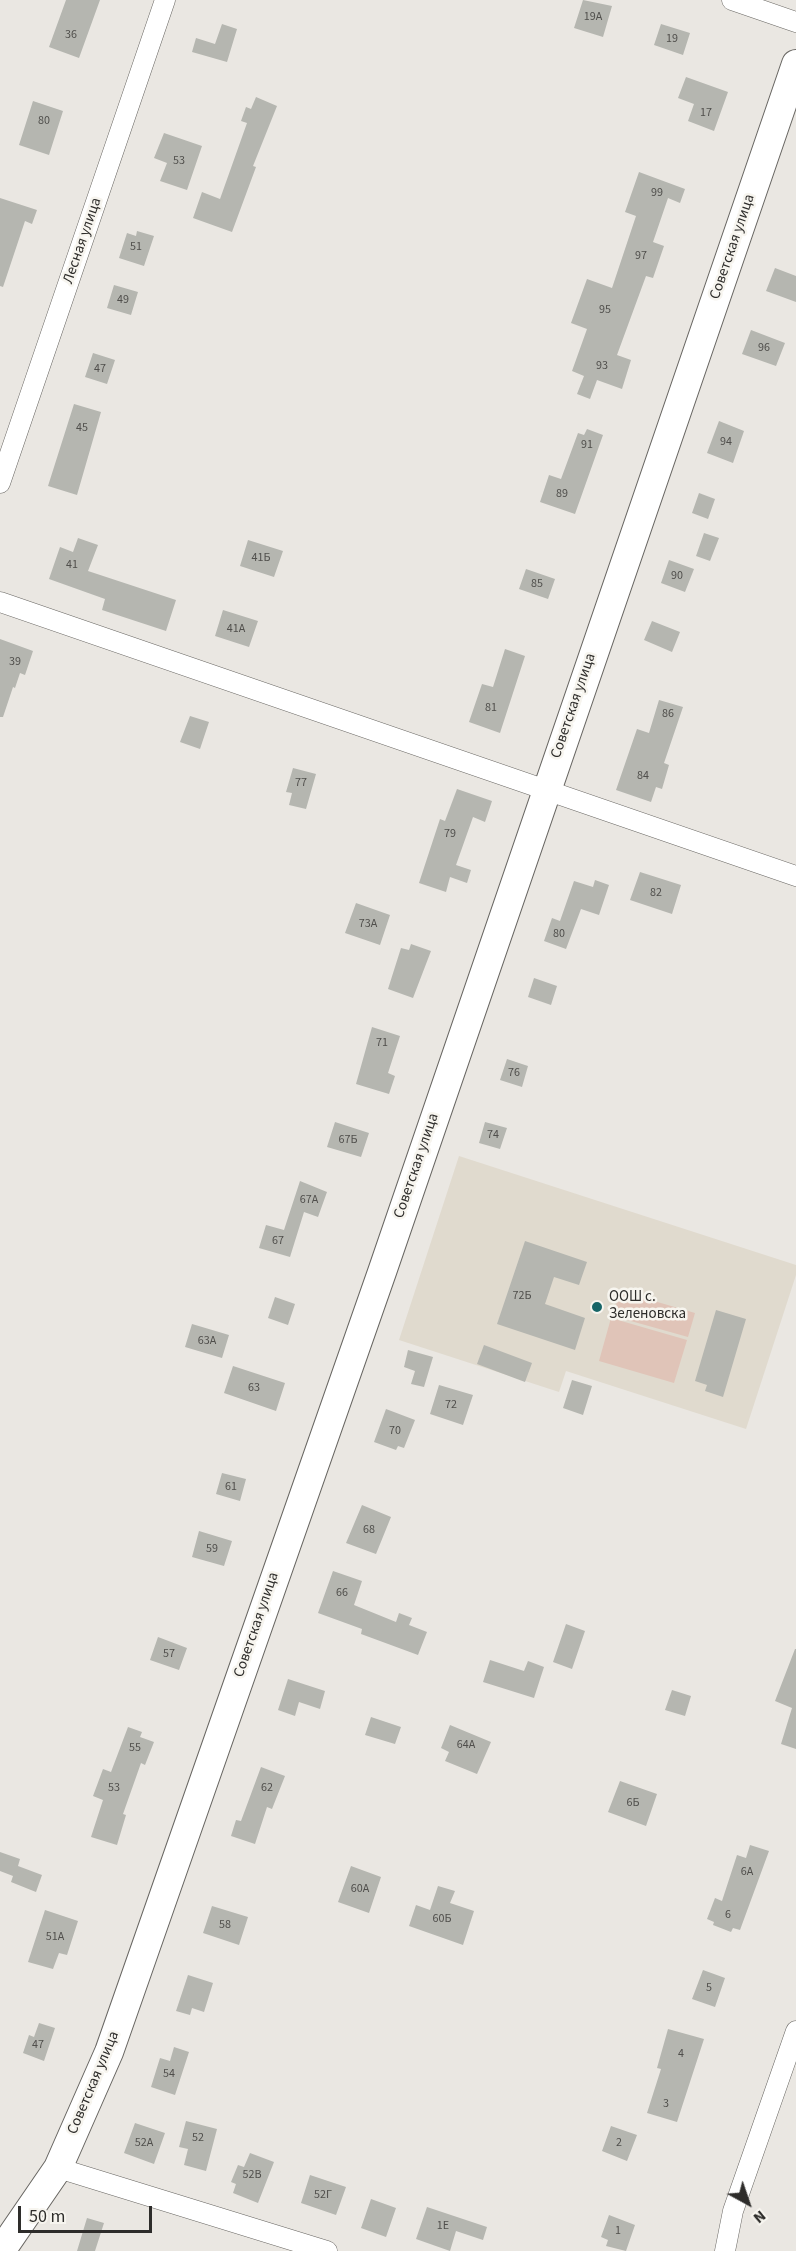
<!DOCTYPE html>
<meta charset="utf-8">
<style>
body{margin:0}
#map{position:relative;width:796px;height:2251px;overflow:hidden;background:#eae7e2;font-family:"Source Sans 3",sans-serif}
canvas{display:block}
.north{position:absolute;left:718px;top:2173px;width:60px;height:60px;-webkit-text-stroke:4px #f7f5ef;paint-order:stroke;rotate:140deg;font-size:16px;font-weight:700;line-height:24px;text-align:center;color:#2e2d2b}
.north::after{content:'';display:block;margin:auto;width:21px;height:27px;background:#2e2d2b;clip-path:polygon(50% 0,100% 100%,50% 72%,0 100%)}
.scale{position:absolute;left:18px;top:2206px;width:134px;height:27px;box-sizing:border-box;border:3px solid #2e2d2b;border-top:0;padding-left:8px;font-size:18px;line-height:21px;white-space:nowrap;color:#2e2d2b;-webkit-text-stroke:4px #f7f5ef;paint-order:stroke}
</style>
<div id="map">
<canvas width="796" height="2251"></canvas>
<div class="north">N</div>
<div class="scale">50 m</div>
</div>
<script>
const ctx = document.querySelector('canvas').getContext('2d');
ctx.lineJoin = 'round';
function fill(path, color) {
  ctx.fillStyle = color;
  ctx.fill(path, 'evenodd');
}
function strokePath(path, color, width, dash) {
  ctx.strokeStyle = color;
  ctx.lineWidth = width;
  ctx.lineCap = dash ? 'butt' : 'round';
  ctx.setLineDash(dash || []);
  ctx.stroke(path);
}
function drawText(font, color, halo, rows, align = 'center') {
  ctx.font = font + ' "Source Sans 3",sans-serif';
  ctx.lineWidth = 5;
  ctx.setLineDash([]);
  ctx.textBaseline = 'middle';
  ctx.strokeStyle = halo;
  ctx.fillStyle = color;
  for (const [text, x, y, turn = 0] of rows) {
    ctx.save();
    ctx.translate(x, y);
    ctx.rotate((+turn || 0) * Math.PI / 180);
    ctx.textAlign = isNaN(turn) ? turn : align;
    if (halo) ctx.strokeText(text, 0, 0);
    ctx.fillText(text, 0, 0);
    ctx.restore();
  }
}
const built = new Path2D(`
 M459 1156 796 1265V1275L746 1429 566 1371 559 1392 399 1340Z`);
const green = new Path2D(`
 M620 1291 695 1313 688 1337 613 1316Z
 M611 1318 687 1340 674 1383 599 1361Z`);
const building = new Path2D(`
 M66 0H100L79 58 49 47Z
 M583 0 612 6 603 37 574 28Z
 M222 24 237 29 227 62 192 52 196 38 215 44Z
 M661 24 690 33 683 55 654 45Z
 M686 77 728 92 714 131 688 121 694 104 678 98Z
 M256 97 277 106 253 166 256 167 232 232 193 218 202 192 220 199 247 123 241 121 246 107 251 109Z
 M33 101 63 111 49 155 19 145Z
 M164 133 202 146 187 190 160 181 167 163 154 158Z
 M639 172 685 189 680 203 668 198 653 242 664 246 653 278 646 276 617 355 631 360 622 389 597 380 590 399 577 394 584 376 572 371 587 329 571 323 587 279 612 288 636 216 625 212Z
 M0 198 37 210 32 224 25 221 3 287 0 286Z
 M137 231 154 236 144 266 119 258 127 233 136 236Z
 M775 268 796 276V302L766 291Z
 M114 285 138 292 131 315 107 308Z
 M751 330 785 343 776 366 742 354Z
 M93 353 115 360 107 384 85 377Z
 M74 404 101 412 77 495 48 486Z
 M719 421 744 431 733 463 707 453Z
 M587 429 603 435 575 514 540 502 549 475 561 479 578 433 584 435Z
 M699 493 715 499 708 519 692 513Z
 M704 533 719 538 710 561 696 556Z
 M78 538 98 545 88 571 176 600 166 631 102 610 105 599 49 579 60 547 73 552Z
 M248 540 283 551 274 577 240 566Z
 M669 560 694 569 685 592 661 583Z
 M526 569 555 579 548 599 519 589Z
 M223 610 258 621 249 647 215 636Z
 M652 621 680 632 672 652 644 640Z
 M0 639 33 651 25 675 20 673 15 688 13 687 3 717H0Z
 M505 649 525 656 500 733 469 722 482 684 493 687Z
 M659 700 683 707 664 763 669 765 662 789 656 787 651 802 616 790 637 729 649 733Z
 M190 716 209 722 200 749 180 742Z
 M293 768 316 774 306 809 289 805 292 793 286 792Z
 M457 789 492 801 485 822 473 817 456 865 471 870 467 883 450 877 446 892 419 883 440 819 445 821Z
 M640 872 681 885 672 914 630 900Z
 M595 880 609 885 599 915 581 909 566 949 544 941 552 918 560 921 574 881 593 887Z
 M356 903 390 915 380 945 345 933Z
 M411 944 431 951 413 998 388 989 401 948 409 950Z
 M534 978 557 986 551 1005 528 997Z
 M372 1027 400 1036 388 1073 395 1076 389 1094 356 1084Z
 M507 1059 528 1066 522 1087 500 1080Z
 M335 1122 369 1133 361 1157 327 1147Z
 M485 1122 507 1128 500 1149 479 1143Z
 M300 1181 327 1192 318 1217 304 1212 290 1257 259 1248 266 1225 284 1230Z
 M525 1241 587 1262 579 1285 554 1277 545 1304 585 1318 575 1350 497 1324Z
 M275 1297 295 1304 288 1325 268 1318Z
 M716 1310 746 1319 723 1397 705 1391 707 1385 695 1381Z
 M192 1324 229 1335 222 1358 185 1347Z
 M484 1345 532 1363 525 1382 477 1364Z
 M408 1350 433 1357 424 1387 411 1384 415 1371 404 1367Z
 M233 1366 285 1383 276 1411 224 1393Z
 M572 1380 592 1386 583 1415 563 1408Z
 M439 1385 473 1395 463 1425 430 1414Z
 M386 1409 415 1420 404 1448 398 1446 396 1450 374 1442Z
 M222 1473 246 1479 240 1501 216 1494Z
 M362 1505 391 1517 376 1554 346 1543Z
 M199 1531 232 1541 224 1566 192 1557Z
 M333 1571 362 1581 354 1605 396 1622 399 1613 412 1618 409 1625 427 1632 418 1655 361 1634 362 1629 318 1613Z
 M566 1624 585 1631 572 1669 553 1662Z
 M158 1637 187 1648 179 1670 150 1660Z
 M795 1649H796V1749L781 1744 792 1708 775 1701Z
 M490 1660 524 1671 528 1661 544 1667 534 1698 483 1682Z
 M288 1679 325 1691 320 1709 299 1702 295 1716 278 1710Z
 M672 1690 691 1696 685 1716 665 1710Z
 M371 1717 401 1727 395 1744 365 1735Z
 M450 1725 491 1742 477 1774 445 1761 449 1752 441 1748Z
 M128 1727 142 1732 140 1737 154 1742 145 1765 141 1763 123 1814 126 1815 117 1845 91 1837 103 1800 93 1796 103 1769 111 1772Z
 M261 1767 285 1776 272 1809 267 1807 255 1844 231 1836 236 1820 241 1821Z
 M620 1781 657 1794 646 1826 608 1812Z
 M750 1845 769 1851 740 1930 733 1928 731 1932 713 1925 714 1922 707 1919 715 1898 722 1901 737 1855 746 1858Z
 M0 1852 20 1859 18 1866 42 1875 36 1892 11 1882 13 1876 0 1871Z
 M351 1866 381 1877 369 1913 338 1902Z
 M438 1886 455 1891 450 1903 474 1911 463 1945 409 1926 416 1905 430 1910Z
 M212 1906 248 1917 239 1945 203 1933Z
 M45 1910 78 1921 67 1955 59 1953 53 1969 28 1962Z
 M703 1970 725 1978 715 2007 692 1999Z
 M188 1975 213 1983 204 2012 192 2008 190 2015 176 2011Z
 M39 2023 55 2028 44 2061 23 2053 29 2035 34 2037Z
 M668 2029 704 2039 677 2122 647 2113 661 2069 657 2068Z
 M174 2047 189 2052 175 2095 151 2087 160 2058 170 2061Z
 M186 2121 217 2129 206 2171 184 2165 188 2149 179 2147Z
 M135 2123 165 2133 154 2164 124 2153Z
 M611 2126 637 2135 627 2161 602 2151Z
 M250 2153 274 2162 258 2203 233 2193 236 2184 231 2182 238 2165 244 2167Z
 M310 2175 346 2187 336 2215 301 2203Z
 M371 2199 396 2208 386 2237 361 2228Z
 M427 2207 487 2227 483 2240 456 2231 450 2251 416 2239Z
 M609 2215 635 2225 626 2251 606 2246 608 2240 601 2237Z
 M87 2218 104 2223 95 2251H77Z`);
const street = new Path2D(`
 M732 0 796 22
 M0 483 165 0
 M0 602 796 876
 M58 2168 327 2251
 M725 2251 733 2211 796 2031`);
const secondary = new Path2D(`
 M1 2251 58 2168 109 2052 382 1272 796 64`);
const markers = [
 [597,1307,6,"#176567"]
];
const numberNames = [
 ["19А",593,17],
 ["36",71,35],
 ["19",672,39],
 ["17",706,113],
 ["80",44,121],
 ["53",179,161],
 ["99",657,193],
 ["51",136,247],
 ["97",641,256],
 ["49",123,300],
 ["95",605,310],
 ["96",764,348],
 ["93",602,366],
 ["47",100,369],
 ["45",82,428],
 ["94",726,442],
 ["91",587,445],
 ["89",562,494],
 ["41Б",261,558],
 ["41",72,565],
 ["90",677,576],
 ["85",537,584],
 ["41А",236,629],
 ["39",15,662],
 ["81",491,708],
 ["86",668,714],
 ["84",643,776],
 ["77",301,783],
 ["79",450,834],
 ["82",656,893],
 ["73А",368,924],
 ["80",559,934],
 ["71",382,1043],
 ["76",514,1073],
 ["74",493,1135],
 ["67Б",348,1140],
 ["67А",309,1200],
 ["67",278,1241],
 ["72Б",522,1296],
 ["63А",207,1341],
 ["63",254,1388],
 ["72",451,1405],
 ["70",395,1431],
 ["61",231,1487],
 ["68",369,1530],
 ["59",212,1549],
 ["66",342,1593],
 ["57",169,1654],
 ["64А",466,1745],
 ["55",135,1748],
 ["53",114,1788],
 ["62",267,1788],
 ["6Б",633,1803],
 ["6А",747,1872],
 ["60А",360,1889],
 ["6",728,1915],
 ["60Б",442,1919],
 ["58",225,1925],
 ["51А",55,1937],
 ["5",709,1988],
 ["47",38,2045],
 ["4",681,2054],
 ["54",169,2074],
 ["3",666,2104],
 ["52",198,2138],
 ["52А",144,2143],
 ["2",619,2143],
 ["52В",252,2175],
 ["52Г",323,2195],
 ["1Е",443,2226],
 ["1",618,2231]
];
const streetNames = [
 ["Лесная улица",83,241,-71],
 ["Советская улица",733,247,-71],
 ["Советская улица",574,706,-71],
 ["Советская улица",417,1166,-71],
 ["Советская улица",257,1625,-71],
 ["Советская улица",94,2083,-67]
];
const poiNames = [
 ["ООШ с.",609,1298],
 ["Зеленовска",609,1315]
];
fill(built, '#e0dace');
fill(green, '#e0c4b8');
fill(building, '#b5b6b0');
strokePath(street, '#686662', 21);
strokePath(secondary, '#686662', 30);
strokePath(street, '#fff', 20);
strokePath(secondary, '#fff', 28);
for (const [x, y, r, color] of markers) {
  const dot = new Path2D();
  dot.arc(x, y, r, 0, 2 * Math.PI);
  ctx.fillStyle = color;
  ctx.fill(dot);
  strokePath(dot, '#f7f5ef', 2);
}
drawText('12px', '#504f4c', null, numberNames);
drawText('15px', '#2e2d2b', '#f7f5ef', streetNames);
drawText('15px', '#2e2d2b', '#f7f5ef', poiNames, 'left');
</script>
